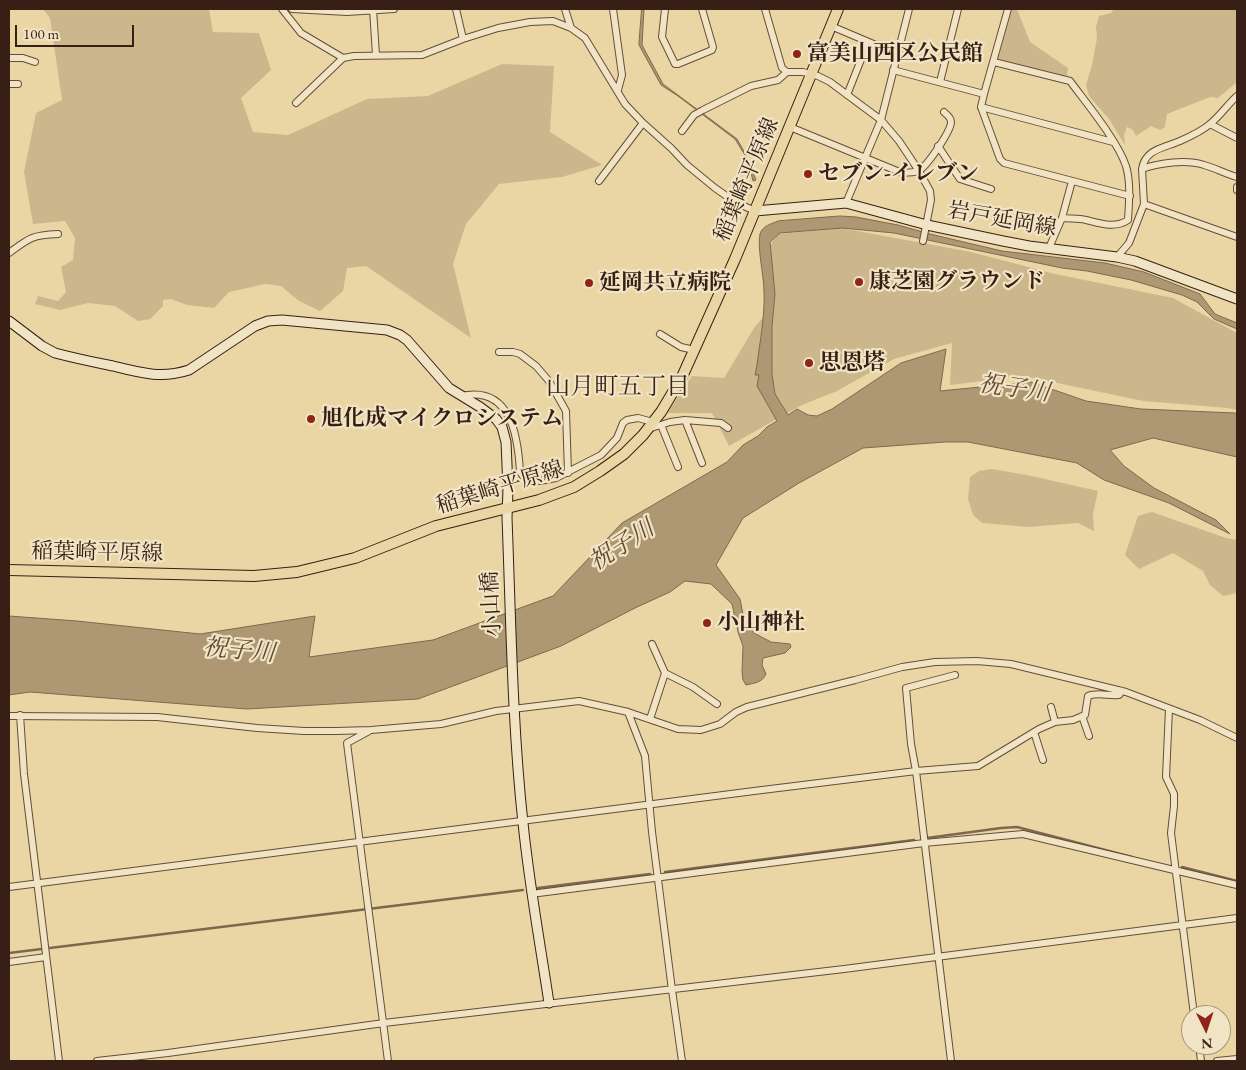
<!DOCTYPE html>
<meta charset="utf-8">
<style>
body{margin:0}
#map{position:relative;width:1246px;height:1070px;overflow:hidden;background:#ead6a4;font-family:"EB Garamond",serif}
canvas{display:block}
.frame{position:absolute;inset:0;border:10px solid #371f15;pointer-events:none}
.north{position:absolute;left:1181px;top:1005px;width:50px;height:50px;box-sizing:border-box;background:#f1e4c4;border:1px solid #a7957e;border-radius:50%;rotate:176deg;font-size:14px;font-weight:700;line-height:20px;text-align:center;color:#371f15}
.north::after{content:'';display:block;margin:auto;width:18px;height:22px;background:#8f2418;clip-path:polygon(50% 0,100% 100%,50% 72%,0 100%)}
.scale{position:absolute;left:15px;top:25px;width:119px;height:22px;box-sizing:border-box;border:2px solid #371f15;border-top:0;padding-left:6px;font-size:15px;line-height:18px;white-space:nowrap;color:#371f15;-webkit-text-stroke:4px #f1e4c4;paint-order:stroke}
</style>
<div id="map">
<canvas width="1246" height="1070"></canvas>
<div class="frame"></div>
<div class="north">N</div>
<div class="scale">100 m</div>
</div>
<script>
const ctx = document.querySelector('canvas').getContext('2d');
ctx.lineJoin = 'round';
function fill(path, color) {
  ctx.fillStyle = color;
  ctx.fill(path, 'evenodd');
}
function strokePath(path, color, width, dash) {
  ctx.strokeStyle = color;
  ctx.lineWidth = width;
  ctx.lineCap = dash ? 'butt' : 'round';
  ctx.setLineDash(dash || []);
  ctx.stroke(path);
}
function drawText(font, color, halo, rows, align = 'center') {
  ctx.font = font + ' "EB Garamond","Noto Serif JP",serif';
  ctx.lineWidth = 4.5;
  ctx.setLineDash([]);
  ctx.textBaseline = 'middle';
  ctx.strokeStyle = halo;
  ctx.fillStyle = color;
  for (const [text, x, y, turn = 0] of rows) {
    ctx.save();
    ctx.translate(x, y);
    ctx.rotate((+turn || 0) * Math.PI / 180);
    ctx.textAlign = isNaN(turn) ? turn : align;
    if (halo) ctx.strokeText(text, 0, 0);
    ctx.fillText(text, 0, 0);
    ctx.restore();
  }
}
const green = new Path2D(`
 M43 9H209L213 32 259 33 271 70 241 98 253 132 288 135 367 99 428 96 502 64 554 66 550 132 602 165 562 177 499 184 466 224 453 264 471 338 366 266 347 268 343 291 320 311 299 301 281 286 265 284 229 292 214 308 187 305 171 299 163 300V306L150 319 138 321 115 306 88 303 60 310 35 304 38 296 58 301 66 292 61 267 73 260 75 238 65 221 33 224 24 172 36 113 62 100 50 18Z
 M1012 9H1017L1030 42 1068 68 1067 76 998 59Z
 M1114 9H1237V82L1218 98 1210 97 1167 114 1165 127 1160 130 1151 126 1136 136 1133 130 1127 127 1124 135 1125 145 1109 119 1089 96 1086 85 1092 65 1097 38 1096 27 1099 16 1111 13Z
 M841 228 971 252 1055 274 1173 298 1237 333V410L1228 408 1143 401 1024 376 950 385 952 343 894 359 837 391 802 405 729 446 712 413H667L692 376 724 378 754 328 765 315C765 297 763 259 772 243 773 239 777 236 780 234Z
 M992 469 1027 475 1098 491 1093 514 1094 531 1078 523 1028 527 982 523 973 515 968 499 970 477 979 471Z
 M1152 512 1226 538 1237 540V593L1223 596 1210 585 1203 571 1173 553 1139 569 1125 555 1138 516Z`);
const water = new Path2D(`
 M642 9H644L642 45 663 84 737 139 746 155 756 180 753 181 748 160 735 139 678 96 661 85 639 45Z
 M840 216 856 217 898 225 930 234 1002 251 1105 263 1144 272 1200 294 1215 314 1237 323V329L1214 319 1197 302 1182 295 1131 280 1087 271 1062 268 894 233 842 228 780 233 770 242 775 294 772 326V374L775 394 788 415 797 409 808 415 817 416 832 409 901 363 946 349 940 391 1031 382 1086 401 1141 409 1235 413 1237 414V457L1153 438 1110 450 1124 466 1154 488 1216 520 1230 534 1169 503 1104 480 1077 463 968 442H945L863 448 799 483 743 518 716 565 740 599 744 619 754 633 771 642 790 644 791 647 785 653 763 658 762 665 766 674C762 683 754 683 746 685L743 680 742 672 743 646 738 632 732 604 711 584 685 581 670 592 637 607 561 646 418 699 247 709 30 692 9 695V616L77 621 200 634 315 616 309 657 433 640 553 596 622 523 727 462 743 445 758 436 767 427 777 421 757 386 759 375H755L757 365C760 341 765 316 764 292 764 275 757 249 760 234 762 226 771 224 778 221Z`);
const stream = new Path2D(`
 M927 838 1001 828 1017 827 1132 857
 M1182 867 1237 881
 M665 872 914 840
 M538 888 650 874
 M9 953 523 890`);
const street = new Path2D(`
 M282 9 301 33 343 58 354 56 422 55 463 39 498 28 530 22 553 21 571 28 585 38 625 104 643 123 671 148 687 165 715 188 735 202 755 211
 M292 9 347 12 394 9
 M373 9 376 55
 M456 9 463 39
 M565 9 571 28
 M613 9 622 75 618 90
 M665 9 662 37 675 64H678L712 50 713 47 702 9
 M765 9 782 68 787 72H803L818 76 830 82 881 120 899 141 919 171 930 191 931 200 923 241
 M831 26 897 54
 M9 58H23L35 62
 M994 62 1070 81C1087 104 1117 140 1126 166 1131 183 1129 203 1128 220 1115 229 1099 223 1086 220 1078 218 1070 219 1062 218
 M893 70 984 94 981 107 1000 159 1004 163 1130 196
 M940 82 958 9
 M9 84H18
 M984 94 1008 9
 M847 95 868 42
 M296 103 343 58
 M981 107 1113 142
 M1210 124 1237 138
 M790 127 902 173C907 172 914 173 918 171 926 168 951 131 951 122 951 117 947 115 944 112
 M682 131 694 115 703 110 751 86 778 80 787 72
 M938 146 960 179 991 189
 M1142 169C1145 149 1164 148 1180 141 1189 137 1202 131 1210 124 1220 116 1228 104 1237 96
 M599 181 643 123
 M1237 187V190
 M846 203 881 120 909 9
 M1144 204 1237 237
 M1049 248 1062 218 1072 181
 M9 253C29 238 32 235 58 234
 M1117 257 1129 243 1144 204 1142 169C1159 163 1186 159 1204 165 1215 168 1226 174 1237 177
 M660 334 681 347 694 350
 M499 352H513L520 354 536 366 549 381 566 411 568 473
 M461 396C511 385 518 436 520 472L523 476 540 481 556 478 601 455 617 438 623 423 627 420 638 418 653 422
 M685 420 702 463
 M661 425 678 467
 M648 429 670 422 685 420 721 423 728 428
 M665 673 693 687 717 704
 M1051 707 1055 722
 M1169 709 1166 777 1174 794V806L1171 833 1194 1015
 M628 712 645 756 652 832 672 990 682 1061
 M20 715 24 774 59 1061
 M9 716 157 717 257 728 304 731H336L371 730 441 724 496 711 579 701 628 712 678 729 701 730 720 724 736 712 747 707 855 680 902 667 935 662 977 661 1011 664 1126 692 1200 720 1237 738
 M1082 716 1089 736
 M650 719 665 673 652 644
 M369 731 347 743 388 1061
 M1034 732 1043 760
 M9 887 754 791 916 771 978 766 1039 729 1055 722 1073 720 1085 715 1088 696C1098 692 1108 696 1119 695L1122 691
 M531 894 924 843 1023 834 1237 885
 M9 962 46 957
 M1199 1045 1201 1061
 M97 1061 168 1053 384 1023 844 969 1237 918
 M951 1061 916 771 911 744 906 688 955 675
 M1217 1061 1237 1059`);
const secondary = new Path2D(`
 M755 211 846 203 927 225 1003 241 1029 246 1117 257 1135 261 1237 299
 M9 321 42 346 55 353C74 358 93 362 113 366 141 373 161 379 189 370L255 326 268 321 282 320 387 330 400 335 407 340 449 388 480 407 496 419 502 427 506 442 508 488 507 518C511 619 512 722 523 823 529 883 540 943 549 1003`);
const primary = new Path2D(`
 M9 570 254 576 297 572 355 558 436 526 539 500 574 487 600 471 624 454 643 435 661 412 682 377 735 259 838 9`);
const markers = [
 [797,54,5,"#8f2418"],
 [808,174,5,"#8f2418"],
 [859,282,5,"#8f2418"],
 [589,283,5,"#8f2418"],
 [809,363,5,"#8f2418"],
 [311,419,5,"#8f2418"],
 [707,623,5,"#8f2418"]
];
const poiNames = [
 ["富美山西区公民館",807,54],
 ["セブン-イレブン",818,174],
 ["康芝園グラウンド",869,282],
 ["延岡共立病院",599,283],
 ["思恩塔",819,363],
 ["旭化成マイクロシステム",321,419],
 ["小山神社",717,623]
];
const streetNames = [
 ["稲葉崎平原線",747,180,-67],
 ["岩戸延岡線",1002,220,10],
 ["稲葉崎平原線",500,488,-17],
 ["稲葉崎平原線",97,553,1],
 ["小山橋",492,604,-93]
];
const neighbourhoodNames = [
 ["山月町五丁目",618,387]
];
const waterNames = [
 ["祝子川",1014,389,8],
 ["祝子川",622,546,-33],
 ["祝子川",239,651,5]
];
fill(green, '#ccb78c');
fill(water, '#ad9873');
strokePath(water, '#7e684d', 1);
strokePath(stream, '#7e684d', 2.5);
strokePath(street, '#644d39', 8);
strokePath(secondary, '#371f15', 11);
strokePath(primary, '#371f15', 12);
strokePath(street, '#f1e4c4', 6);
strokePath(secondary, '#f1e4c4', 9);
strokePath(primary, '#ead6a4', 10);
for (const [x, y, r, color] of markers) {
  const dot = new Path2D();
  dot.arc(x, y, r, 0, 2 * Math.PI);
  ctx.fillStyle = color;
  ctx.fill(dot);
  strokePath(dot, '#f1e4c4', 2);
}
drawText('bold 22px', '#371f15', '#f1e4c4', poiNames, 'left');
drawText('22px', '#371f15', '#f1e4c4', streetNames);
drawText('24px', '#371f15', '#f1e4c4', neighbourhoodNames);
drawText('italic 24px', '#604936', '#f1e4c4', waterNames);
</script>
